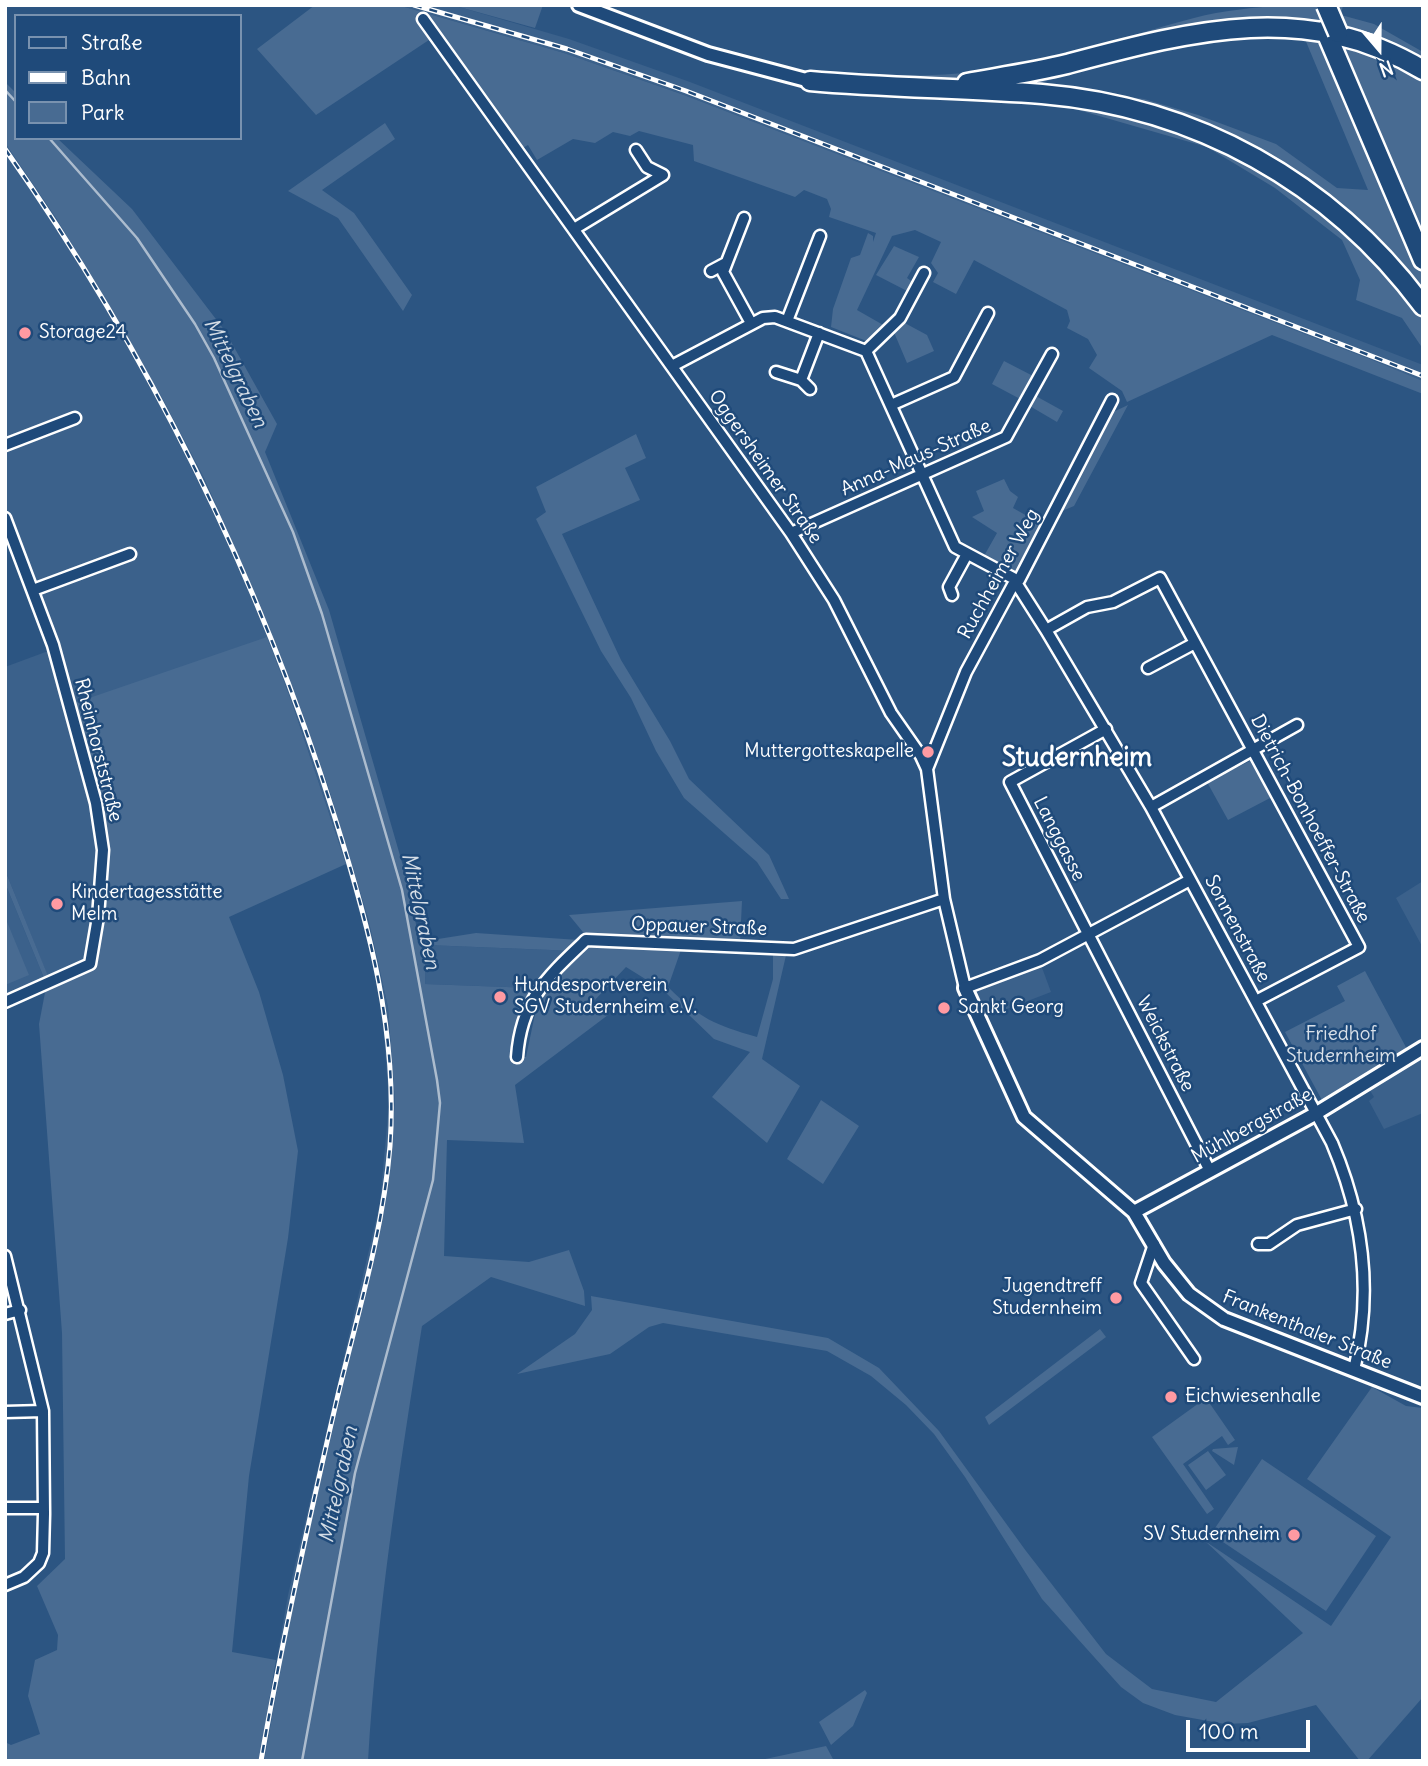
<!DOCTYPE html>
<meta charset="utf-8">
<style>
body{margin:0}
#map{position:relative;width:1428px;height:1766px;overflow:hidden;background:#2c5582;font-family:Delius,sans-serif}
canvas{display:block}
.frame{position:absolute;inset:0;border:7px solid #fff;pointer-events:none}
.legend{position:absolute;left:14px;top:14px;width:228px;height:126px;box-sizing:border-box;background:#1f4a7a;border:2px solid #7992af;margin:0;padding:9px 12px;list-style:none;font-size:21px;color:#fff}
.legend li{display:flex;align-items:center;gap:14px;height:35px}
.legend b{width:35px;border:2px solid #7992af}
.north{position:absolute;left:1344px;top:14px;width:70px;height:70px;-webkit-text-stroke:5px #1f4a7a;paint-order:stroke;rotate:160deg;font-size:19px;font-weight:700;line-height:28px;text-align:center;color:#fff}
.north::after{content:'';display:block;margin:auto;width:24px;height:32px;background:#fff;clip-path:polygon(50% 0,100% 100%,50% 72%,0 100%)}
.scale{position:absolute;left:1186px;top:1720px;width:124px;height:32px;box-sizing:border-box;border:4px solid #fff;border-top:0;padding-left:9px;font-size:21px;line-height:24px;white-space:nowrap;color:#fff;-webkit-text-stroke:5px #1f4a7a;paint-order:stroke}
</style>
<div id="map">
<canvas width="1428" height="1766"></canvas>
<div class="frame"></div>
<ul class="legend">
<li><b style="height:9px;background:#1f4a7a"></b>Straße</li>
<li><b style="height:9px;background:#fff"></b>Bahn</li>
<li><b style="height:19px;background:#486b92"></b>Park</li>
</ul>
<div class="north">N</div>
<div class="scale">100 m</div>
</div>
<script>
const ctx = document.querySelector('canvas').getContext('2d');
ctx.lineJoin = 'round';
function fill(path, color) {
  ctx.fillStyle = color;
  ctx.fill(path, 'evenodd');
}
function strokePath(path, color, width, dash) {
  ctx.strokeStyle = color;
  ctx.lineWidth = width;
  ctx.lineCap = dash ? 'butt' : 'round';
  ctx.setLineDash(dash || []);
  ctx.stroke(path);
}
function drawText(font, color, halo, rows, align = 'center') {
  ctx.font = font + ' Delius,sans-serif';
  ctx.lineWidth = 5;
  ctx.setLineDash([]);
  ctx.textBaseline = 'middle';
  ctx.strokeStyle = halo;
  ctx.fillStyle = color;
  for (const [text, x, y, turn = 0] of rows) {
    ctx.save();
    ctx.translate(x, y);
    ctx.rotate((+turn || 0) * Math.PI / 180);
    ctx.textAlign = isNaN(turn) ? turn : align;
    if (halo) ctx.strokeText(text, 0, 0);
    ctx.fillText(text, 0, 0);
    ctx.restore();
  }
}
const built = new Path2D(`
 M398 5H452L473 11 569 39 690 82 1423 365V381L684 95 564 53Z
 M5 143 56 218 161 396 204 478 260 605 327 783 368 918 388 1007 395 1102 385 1204 294 1596 264 1761H259L288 1595 380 1203 389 1103 382 1007 373 960 346 864 292 703 92 803 99 851 94 916 86 961 48 977 5 870V667L51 650 5 530Z
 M1423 881V948L1396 898Z
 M5 883 44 978 5 996Z
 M426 945 551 950 569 951 533 988 425 984Z
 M1041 965 1051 992 986 1017 976 992Z
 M1421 1058 1423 1113 1384 1129 1369 1101 1374 1097 1369 1089Z`);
const green = new Path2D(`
 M315 5H398L564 53 684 95 1372 360 1423 381V394L1272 335 1127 402 1122 391 1089 368 1097 355 1088 339 1067 328 1070 321 1067 310 974 260 956 294 933 282 938 273 931 263 941 242 915 230 892 236 857 310 885 326 869 342 831 327 833 309 851 258 860 255 868 233 873 236V242L876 233 829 217 831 209 827 199 804 190 795 197 694 161 693 145 639 131 630 136 613 132 595 143 573 139 537 160 528 145 521 149 468 75 454 76 429 40 316 115 257 49Z
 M452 5H543L535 28Z
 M1283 5H1343L1341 15 1374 24 1423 52V349L1402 318 1356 300 1360 280 1342 240 1275 188 1207 147 1061 105 813 90 817 70C898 80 981 77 1060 57 1105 46 1149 29 1194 18 1223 10 1253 8 1283 5ZM1302 32 1368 190 1337 188 1276 144 1198 115 1144 99 1044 86 1043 82 1176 42Z
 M5 82 16 93V138H57L132 209 225 331 277 424 265 452 329 610 410 890 419 942 476 933 682 947 668 987C699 1018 715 1025 757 1037L773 979V951H787L762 1059 800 1086 767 1143 712 1097 750 1052 714 1039 663 990 626 967 593 1002 608 1015 515 1085 524 1143 447 1140 444 1256 529 1262 569 1250 584 1291 585 1306 491 1277 422 1326C399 1471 377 1614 368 1761H264L294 1596 385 1204 395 1102 388 1007 368 918 327 783 260 605 204 478 161 396 56 218 5 143ZM426 945 551 950 568 951 533 988 425 984ZM555 970 561 976 547 992 540 986ZM536 992 544 997 535 1014 526 1057H517Z
 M385 123 395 139 322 190 354 213 412 295 403 311 338 218 288 191Z
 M894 246 919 257 907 278 914 283 909 292 876 275Z
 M901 321 927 335 934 351 907 363 893 330Z
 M1004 361 1035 377 1022 400 992 384Z
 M1034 395 1063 411 1057 422 1028 405Z
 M1128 405 1074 506 1055 514 1109 414Z
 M636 434 646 458 625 468 640 500 562 534 621 660 670 741 689 779 769 855 789 899H781L757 862 684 798 656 751 631 698 601 651 536 519 546 512 536 487Z
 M1004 479 1010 491 1018 497 1013 508 1045 526 1018 575 984 556 997 533 972 517 984 511 976 491Z
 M267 637 292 703 346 864 229 917 259 992 283 1075 298 1151 288 1238 249 1476 232 1652 276 1660 259 1761H5V1742L11 1745 40 1734 28 1696 35 1660 57 1650 58 1635 37 1586 65 1559 62 1333 39 1024 48 977 44 978 5 883V870L48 976 86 961C92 925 101 885 98 848 94 800 79 753 66 706Z
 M1250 761 1272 797 1228 820 1207 782Z
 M742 901 740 943 587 937 569 915Z
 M5 917 29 975 5 985Z
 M1365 971 1408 1051 1323 1102 1285 1032 1345 1001 1337 986Z
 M821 1100 859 1126 823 1184 787 1159Z
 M591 1296 828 1338 879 1368 939 1431 1026 1551 1106 1654 1152 1689 1216 1702 1303 1633 1205 1541 1331 1626 1391 1537 1307 1479 1372 1387 1406 1406 1423 1408V1697L1367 1761H1360L1316 1705 1248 1723 1225 1724 1175 1715 1143 1703 1121 1687 1042 1599 965 1477 934 1434 906 1405 871 1376 827 1351 663 1323 649 1327 610 1354 517 1374 575 1334 592 1310Z
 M1100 1329 1106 1337 989 1425 985 1417Z
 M1206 1398 1235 1440 1228 1445 1222 1436 1183 1464 1214 1509 1207 1514 1152 1437Z
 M1238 1447 1234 1465 1212 1451 1213 1449Z
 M1208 1451 1226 1475 1206 1490 1188 1465Z
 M1262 1459 1376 1536 1326 1611 1211 1534Z
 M865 1690 867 1693 853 1726 831 1745 819 1722Z
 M826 1746 833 1759 756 1761Z`);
const stream = new Path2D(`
 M5 90 16 102
 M49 138 137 238 195 324 214 358 293 532 322 614 402 890 437 1080 440 1103 433 1180 355 1473 302 1761`);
const minor = new Path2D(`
 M423 19 791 533 834 600 891 713 921 756 927 769 944 899 965 988 1040 960 1190 880
 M636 150 647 167 663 175
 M744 218 723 272 751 323
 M574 229 663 175
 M711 271 726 263
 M787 321 820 236
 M866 351 900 318 924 273
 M672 366 763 318 775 317 866 351 955 547 1013 578 1046 630 1151 807 1332 1143C1363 1216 1373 1293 1354 1370
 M776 372 801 380 819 333
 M801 380 810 389
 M891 405 954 377 988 313
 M5 445 75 418
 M5 518 53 645 96 803 103 850 98 917 90 964 5 1002
 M791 533 1006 437 1052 354
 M33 590 130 554
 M952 595 949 587 967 554
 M1046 630 1087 607 1113 602 1160 578 1359 947 1256 1001
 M1148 668 1195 643
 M1106 729 1010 782 1210 1171
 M927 769 966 672 1013 585 1019 580 1112 400
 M1151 807 1297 725
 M517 1057C521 1000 547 977 586 940L794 949 944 899
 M1154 1244 1141 1283 1194 1359
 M1258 1244H1269L1297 1225 1356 1209
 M5 1256 43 1411 44 1514 43 1553 39 1563 24 1577 5 1585
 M5 1314 20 1310
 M5 1412 43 1411
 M5 1508H44`);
const tertiary = new Path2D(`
 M579 5 708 54 810 81
 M965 988 1024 1117 1134 1212 1164 1263 1189 1294 1224 1319 1423 1397
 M1134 1212 1315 1114 1423 1048`);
const trunk = new Path2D(`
 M1325 30 1423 260
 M810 81C887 88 965 88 1042 94 1196 107 1331 182 1423 306
 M967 83C1000 77 1034 72 1067 64 1195 30 1305 0 1423 70`);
const rail = new Path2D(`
 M414 5 567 49 686 91 1423 376
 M5 149C149 353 260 580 335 818 369 926 398 1032 390 1146 383 1232 357 1316 337 1399 309 1519 282 1639 261 1761`);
const trunkBridge = new Path2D(`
 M1326 5 1338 33`);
const markers = [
 [25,333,7,"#ff9aa2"],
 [928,752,7,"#ff9aa2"],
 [57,904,7,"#ff9aa2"],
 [500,997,7,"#ff9aa2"],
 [944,1008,7,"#ff9aa2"],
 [1116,1298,7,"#ff9aa2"],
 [1171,1397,7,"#ff9aa2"],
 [1294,1535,7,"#ff9aa2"]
];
const poiNames = [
 ["Storage24",39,333],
 ["Muttergotteskapelle",914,752,"right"],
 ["Kindertagesstätte",71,893],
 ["Melm",71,915],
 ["Hundesportverein",514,986],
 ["SGV Studernheim e.V.",514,1008],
 ["Sankt Georg",958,1008],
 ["Jugendtreff",1102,1287,"right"],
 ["Studernheim",1102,1309,"right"],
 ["Eichwiesenhalle",1185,1397],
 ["SV Studernheim",1280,1535,"right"]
];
const streetNames = [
 ["Anna-Maus-Straße",916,458,-24],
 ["Oggersheimer Straße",765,467,55],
 ["Ruchheimer Weg",999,574,-61],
 ["Rheinhorststraße",98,750,76],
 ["Dietrich-Bonhoeffer-Straße",1310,819,62],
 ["Langgasse",1059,839,63],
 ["Oppauer Straße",699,927,2],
 ["Sonnenstraße",1237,929,62],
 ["Weickstraße",1165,1044,63],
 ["Mühlbergstraße",1252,1126,-29],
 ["Frankenthaler Straße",1307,1330,22]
];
const parkNames = [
 ["Friedhof",1341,1035],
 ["Studernheim",1341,1057]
];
const waterNames = [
 ["Mittelgraben",235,373,64],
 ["Mittelgraben",420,911,78],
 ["Mittelgraben",339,1485,-78]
];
const districtNames = [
 ["Studernheim",1077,759]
];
fill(built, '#3b618b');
fill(green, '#486b92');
strokePath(stream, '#acbcce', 2.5);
strokePath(minor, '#fff', 15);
strokePath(tertiary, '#fff', 18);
strokePath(trunk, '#fff', 23);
strokePath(minor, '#1f4a7a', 10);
strokePath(tertiary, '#1f4a7a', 12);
strokePath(trunk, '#1f4a7a', 18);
strokePath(rail, '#fff', 5);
strokePath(rail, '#1f4a7a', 2.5, [8]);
strokePath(trunkBridge, '#fff', 23, []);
strokePath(trunkBridge, '#1f4a7a', 18);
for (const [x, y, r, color] of markers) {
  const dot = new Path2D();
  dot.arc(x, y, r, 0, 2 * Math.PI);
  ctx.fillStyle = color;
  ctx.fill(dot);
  strokePath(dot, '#1f4a7a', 2.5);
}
drawText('19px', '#fff', '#1f4a7a', poiNames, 'left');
drawText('19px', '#fff', '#1f4a7a', streetNames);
drawText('19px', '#dae1e9', '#1f4a7a', parkNames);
drawText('italic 21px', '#d5dde6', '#1f4a7a', waterNames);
drawText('bold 26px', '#fff', '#1f4a7a', districtNames);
</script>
